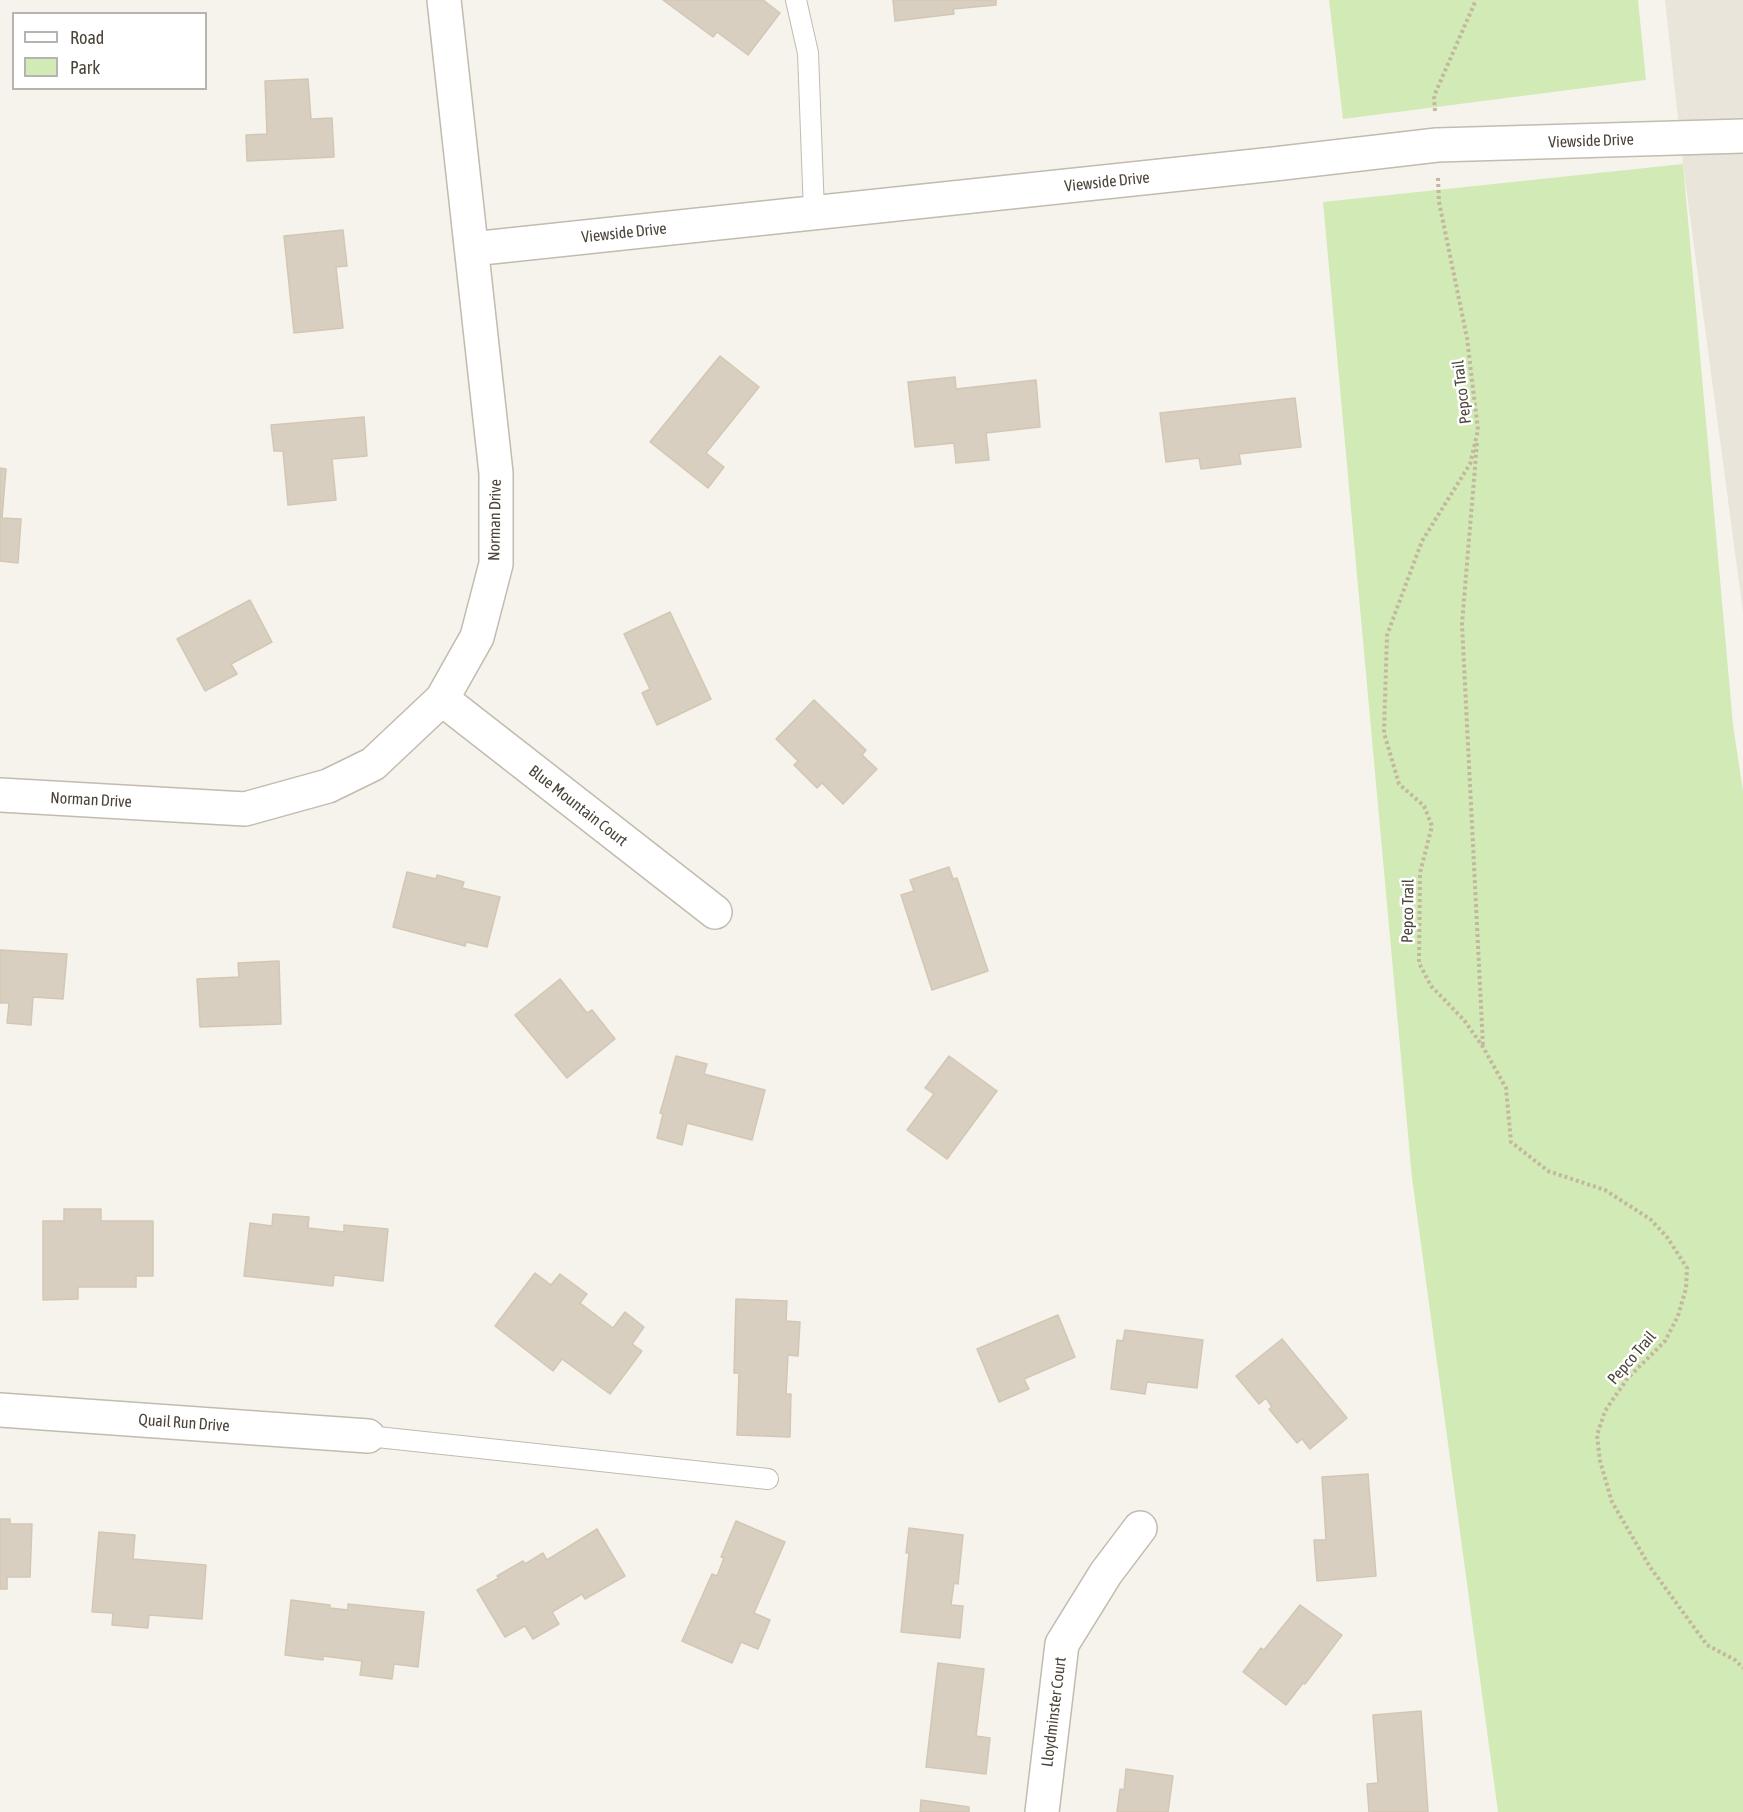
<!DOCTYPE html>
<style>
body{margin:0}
#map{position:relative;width:1743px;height:1812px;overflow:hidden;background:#f6f3ec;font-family:"Asap Condensed",sans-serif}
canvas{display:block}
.legend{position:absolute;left:12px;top:12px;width:195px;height:78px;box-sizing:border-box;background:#fff;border:2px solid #b7b4b0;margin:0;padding:8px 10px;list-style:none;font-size:18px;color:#4b4439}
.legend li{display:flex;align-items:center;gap:12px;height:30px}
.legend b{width:30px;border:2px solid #b7b4b0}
</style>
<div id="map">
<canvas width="1743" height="1812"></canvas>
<ul class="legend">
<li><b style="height:8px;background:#fff"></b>Road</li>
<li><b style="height:16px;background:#d2eab5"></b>Park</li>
</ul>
</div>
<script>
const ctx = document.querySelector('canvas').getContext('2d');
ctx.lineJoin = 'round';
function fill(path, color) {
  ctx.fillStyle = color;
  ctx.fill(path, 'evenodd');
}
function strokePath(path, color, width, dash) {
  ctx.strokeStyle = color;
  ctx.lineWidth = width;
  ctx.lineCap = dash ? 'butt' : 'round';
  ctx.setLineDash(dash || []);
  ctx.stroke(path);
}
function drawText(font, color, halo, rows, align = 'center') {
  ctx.font = font + ' "Asap Condensed",sans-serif';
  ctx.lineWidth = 5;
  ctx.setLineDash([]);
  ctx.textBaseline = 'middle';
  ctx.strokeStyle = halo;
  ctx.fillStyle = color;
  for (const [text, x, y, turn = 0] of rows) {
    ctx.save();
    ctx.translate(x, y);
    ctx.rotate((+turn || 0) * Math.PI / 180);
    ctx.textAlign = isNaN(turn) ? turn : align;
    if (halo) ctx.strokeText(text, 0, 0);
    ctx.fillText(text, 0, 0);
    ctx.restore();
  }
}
const residential = new Path2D(`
 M1665 0H1743V612L1683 164Z`);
const green = new Path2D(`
 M1329 0H1638L1646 80 1343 119Z
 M1683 164 1733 725 1743 791V1812H1498L1412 1178 1323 202Z`);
const building = new Path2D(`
 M663 0H763L780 13 748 55 717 32 713 37Z
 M893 0H996V5L953 9 954 14 895 21Z
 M308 79 311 119 332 118 334 157 247 161 246 135 267 134 265 81Z
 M343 230 347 266 336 267 343 328 294 333 284 236Z
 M720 356 759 387 706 453 724 467 708 488 650 442Z
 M955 377 956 389 1036 380 1040 427 986 433 989 460 956 463 954 443 915 447 908 382Z
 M1295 398 1301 447 1239 454 1241 464 1201 469 1199 458 1166 462 1160 413Z
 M364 417 367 456 332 459 336 500 288 505 283 451H274L271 425Z
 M0 468 6 469 2 518 21 519 18 563 0 561Z
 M250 600 272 642 231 664 237 674 205 691 177 639Z
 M670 612 711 699 657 725 642 693 650 689 624 634Z
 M814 700 866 750 862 755 877 769 843 804 822 783 817 788 794 765 798 761 776 739Z
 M949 867 953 879 957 878 988 971 932 990 901 895 914 891 910 880Z
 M407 872 436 879 437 875 464 882 462 888 500 897 487 947 466 942 465 946 393 927Z
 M0 950 67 954 63 999 33 997 31 1025 7 1023 9 1003H0Z
 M279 961 281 1024 200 1027 197 979 239 977 238 963Z
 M560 979 587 1013 592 1010 615 1039 567 1078 515 1015Z
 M676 1056 707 1064 704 1074 765 1090 752 1140 687 1123 682 1145 657 1138 663 1114 660 1113 663 1103Z
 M949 1056 997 1091 947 1159 907 1130 934 1094 925 1088Z
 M64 1209H101V1221H153V1276H136V1287H78V1299L43 1300V1221H64Z
 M273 1214 309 1217 308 1228 344 1232V1225L388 1229 383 1281 334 1275 333 1286 244 1276 250 1223 272 1226Z
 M535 1273 551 1285 560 1274 587 1294 580 1303 613 1328 625 1312 644 1327 632 1344 642 1351 610 1394 562 1359 553 1371 495 1326Z
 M736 1299 787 1301 786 1321 800 1322 798 1356 788 1355 786 1394H791L790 1437 737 1435 739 1373H734Z
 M1058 1315 1075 1357 1024 1379 1029 1389 999 1402 977 1349Z
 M1125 1330 1203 1340 1197 1388 1147 1382 1145 1394 1111 1389 1117 1340 1123 1341Z
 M1282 1339 1347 1418 1310 1449 1302 1439 1297 1443 1269 1409 1272 1407 1266 1398 1259 1404 1236 1376Z
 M1368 1474 1376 1576 1317 1581 1314 1540H1326L1322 1477Z
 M0 1519H10V1524H32L30 1577H7V1589H0Z
 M736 1521 785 1542 754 1613 770 1620 758 1649 741 1642 732 1663 682 1641 712 1574 717 1576 724 1558 721 1557Z
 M909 1528 963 1535 958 1584 954 1583 951 1605 963 1606 960 1638 901 1632 909 1553H906Z
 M597 1529 625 1576 585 1599 582 1594 552 1612 559 1624 533 1639 525 1626 505 1637 477 1590 499 1578 497 1576 523 1561 525 1564 543 1553 547 1560Z
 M99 1532 135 1535 133 1559 206 1565 202 1619 149 1615 148 1628 112 1625 113 1613 92 1612Z
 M291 1600 330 1605V1608L348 1610V1604L424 1612 418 1667 394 1664 392 1679 360 1675 362 1661 323 1656V1660L285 1655Z
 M1300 1605 1342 1635 1305 1684 1303 1683 1286 1705 1243 1672 1261 1648 1264 1650Z
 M938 1663 984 1669 976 1736 990 1738 986 1774 926 1767Z
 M1421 1711 1428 1812H1369L1367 1784 1378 1783 1373 1715Z
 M1126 1769 1173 1776 1168 1812H1117L1120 1789 1124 1790Z
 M921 1800 969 1807V1812H920Z`);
const path = new Path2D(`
 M1435 111 1434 96 1476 0
 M1438 178 1439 202 1467 338 1478 430 1470 464 1422 541 1387 635 1384 733 1399 784 1424 806 1432 826 1420 873 1419 963 1431 986 1464 1020 1483 1047 1506 1088 1511 1142 1548 1171 1605 1190 1650 1219 1667 1237 1687 1268 1686 1288 1678 1316 1665 1341 1627 1379 1605 1411 1597 1435 1600 1461 1612 1502 1650 1567 1707 1645 1735 1660 1743 1668
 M1477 443 1462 624 1483 1046`);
const service = new Path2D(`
 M796 0 808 53 814 212
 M368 1436 768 1479`);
const minor = new Path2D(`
 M472 249 1274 164 1437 145 1743 136
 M442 699 715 912
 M0 795 245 809 328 786 373 764 442 699 477 637 496 564V473L444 0
 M0 1410 368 1436
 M1042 1812 1062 1644 1106 1573 1140 1528`);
const streetNames = [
 ["Viewside Drive",1591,141,-2],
 ["Viewside Drive",1107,182,-6],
 ["Viewside Drive",624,233,-6],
 ["Pepco Trail",1462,392,-97],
 ["Norman Drive",495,520,-89],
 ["Norman Drive",91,800,3],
 ["Blue Mountain Court",578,806,38],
 ["Pepco Trail",1408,911,-89],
 ["Pepco Trail",1632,1358,-49],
 ["Quail Run Drive",184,1423,4],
 ["Lloydminster Court",1054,1712,-83]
];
fill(residential, '#eae5da');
fill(green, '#d2eab5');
fill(building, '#d8cfc1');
strokePath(building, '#d3c7b4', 1.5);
strokePath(service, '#c2bbae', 22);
strokePath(minor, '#c2bbae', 36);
strokePath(path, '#c4b79f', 4, [3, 3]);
strokePath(service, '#fff', 20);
strokePath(minor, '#fff', 33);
drawText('16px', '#4b4439', '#fff', streetNames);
</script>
